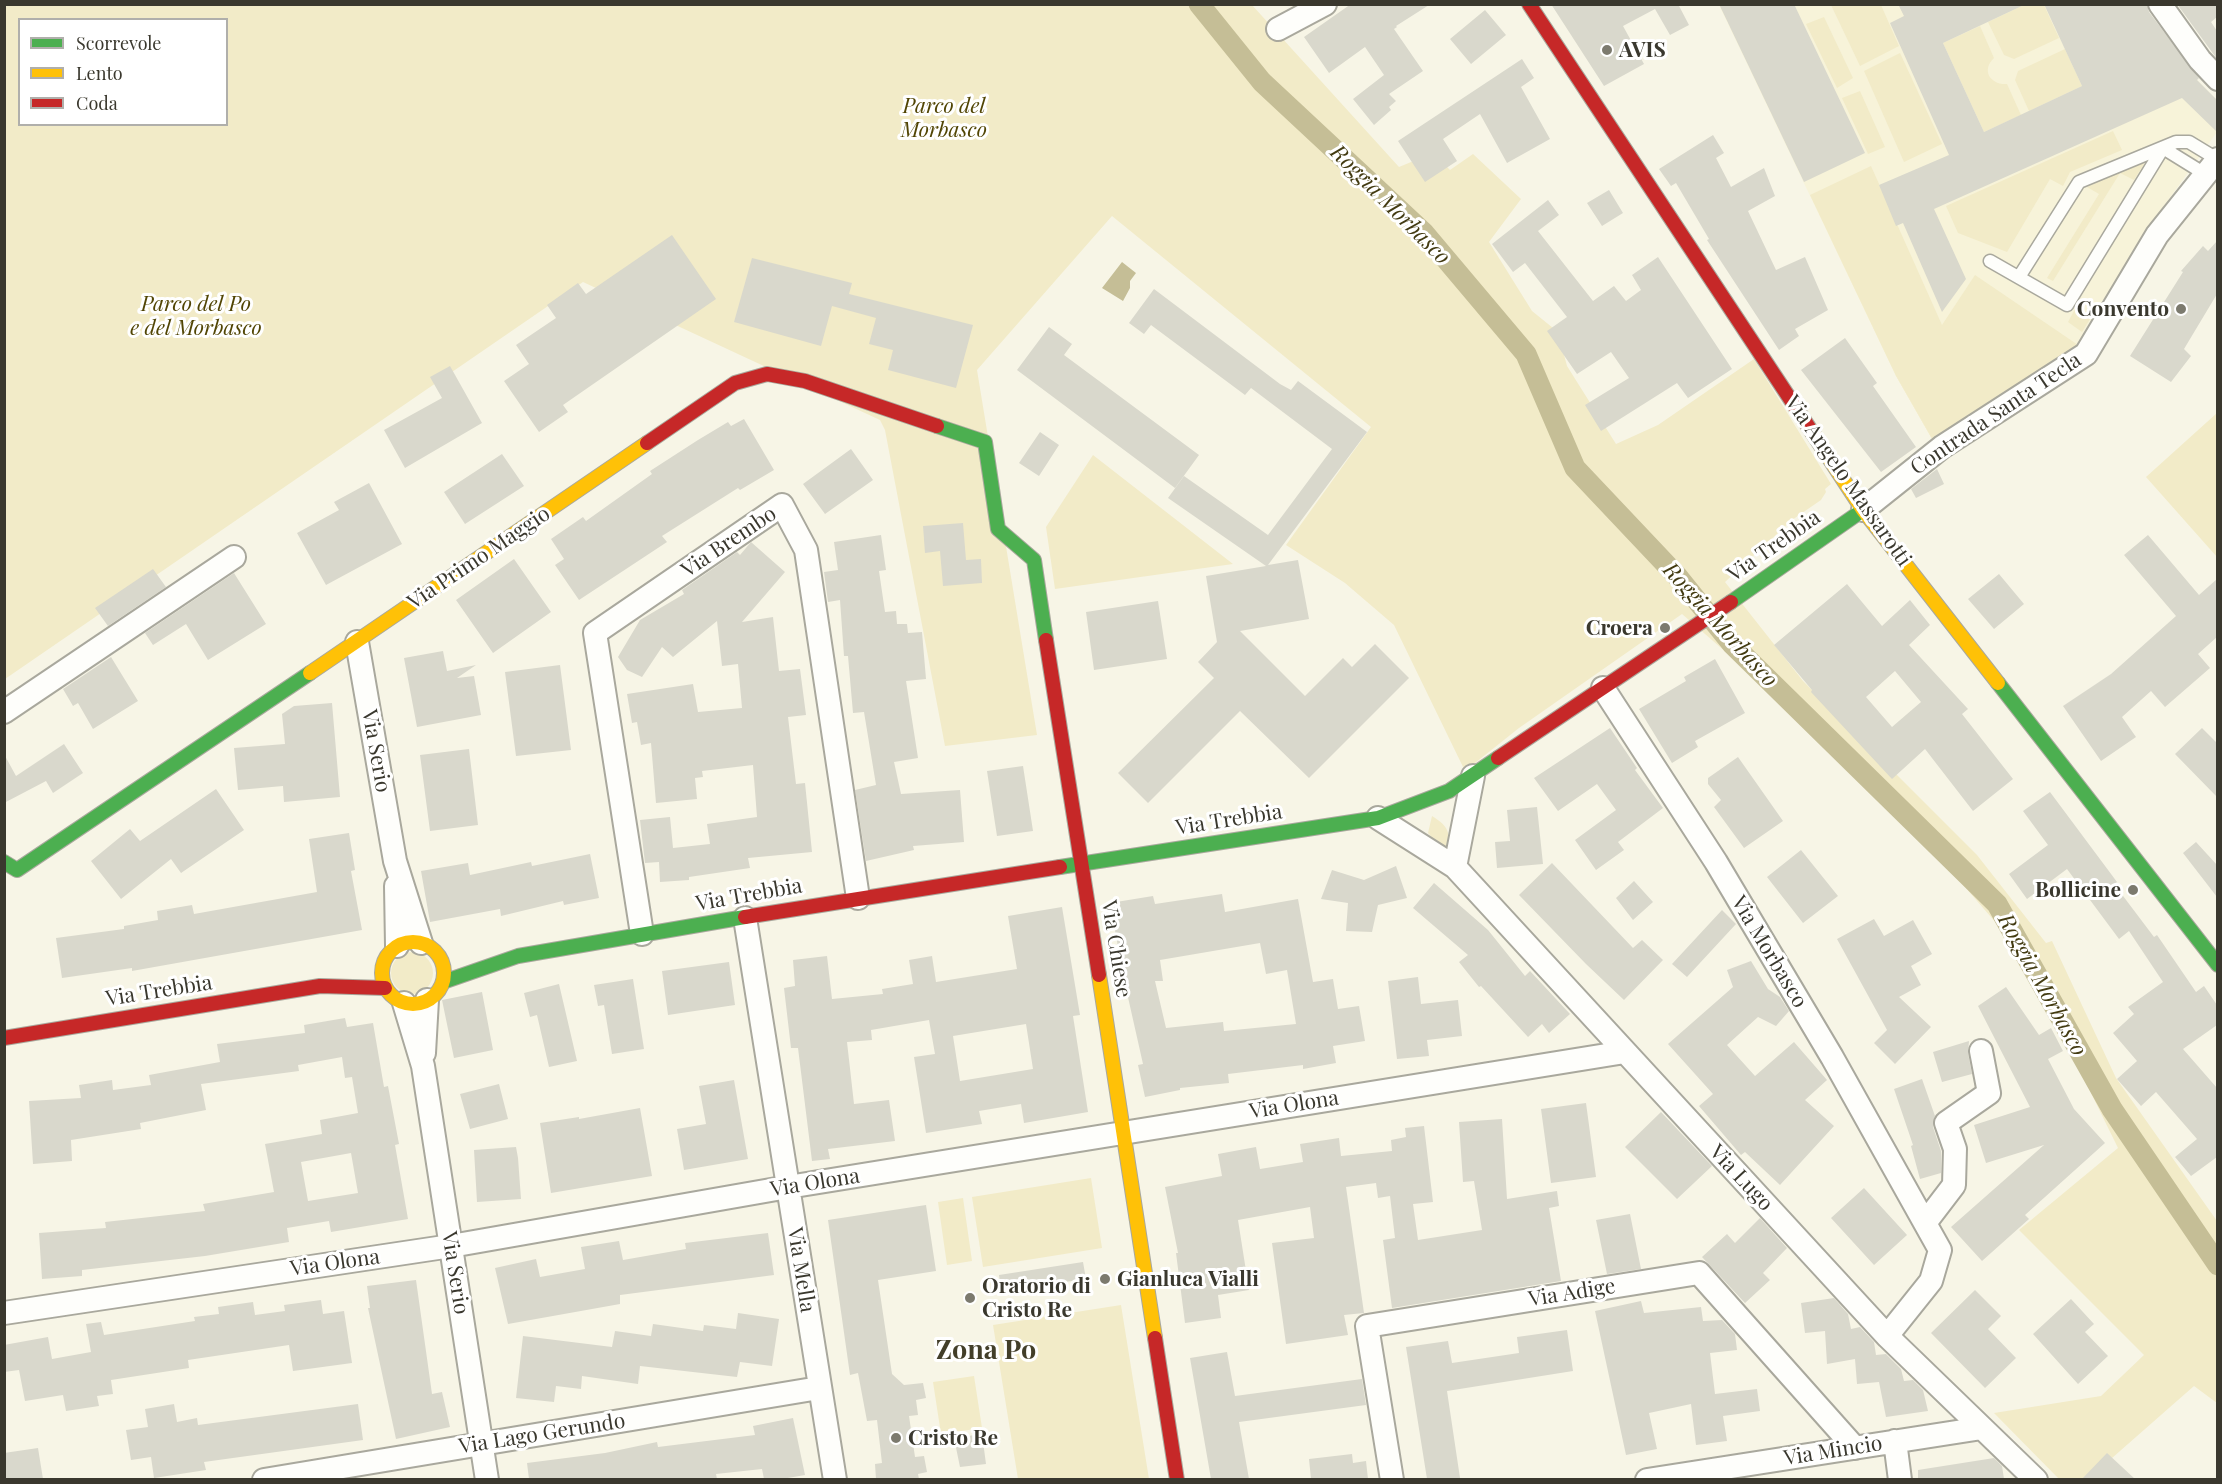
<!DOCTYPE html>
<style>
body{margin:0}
#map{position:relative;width:2222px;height:1484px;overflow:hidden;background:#f7f5e6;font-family:"Playfair Display",serif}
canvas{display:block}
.frame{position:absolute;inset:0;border:6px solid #3a382e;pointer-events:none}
.legend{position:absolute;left:18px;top:18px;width:210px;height:108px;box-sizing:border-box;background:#fff;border:2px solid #b0afab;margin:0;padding:8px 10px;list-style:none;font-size:18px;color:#3a382e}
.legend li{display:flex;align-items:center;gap:12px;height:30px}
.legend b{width:30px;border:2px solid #b0afab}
</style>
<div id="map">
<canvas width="2222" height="1484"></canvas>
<div class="frame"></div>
<ul class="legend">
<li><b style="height:8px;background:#4caf50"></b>Scorrevole</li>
<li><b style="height:8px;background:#ffc107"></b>Lento</li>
<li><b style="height:8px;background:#c62828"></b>Coda</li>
</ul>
</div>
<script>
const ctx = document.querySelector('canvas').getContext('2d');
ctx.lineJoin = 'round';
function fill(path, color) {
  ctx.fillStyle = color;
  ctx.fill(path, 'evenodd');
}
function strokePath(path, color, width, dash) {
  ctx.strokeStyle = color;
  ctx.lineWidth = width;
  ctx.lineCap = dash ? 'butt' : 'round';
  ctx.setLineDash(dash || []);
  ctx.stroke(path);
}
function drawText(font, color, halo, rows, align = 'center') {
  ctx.font = font + ' "Playfair Display",serif';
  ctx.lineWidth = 6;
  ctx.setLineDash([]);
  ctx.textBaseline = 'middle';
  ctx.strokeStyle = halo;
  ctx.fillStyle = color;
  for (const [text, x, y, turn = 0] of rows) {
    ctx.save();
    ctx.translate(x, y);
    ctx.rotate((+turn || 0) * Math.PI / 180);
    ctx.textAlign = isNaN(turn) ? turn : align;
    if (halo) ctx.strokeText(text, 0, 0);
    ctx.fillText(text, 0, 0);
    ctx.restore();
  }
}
const built = new Path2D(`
 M1719 5H2141L2188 71 2217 100V132L2144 234 2081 347 1932 439 1896 376Z`);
const green = new Path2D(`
 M2026 4 2044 5 2059 38 2014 59 2004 55 1988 22Z
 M5 5H1252L1399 167 1433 153 1450 170 1473 154 1521 199 1489 242 1532 311 1558 332 1567 366 1616 444 1658 425 1754 359 1831 484 1825 489 1826 492 1821 500 1792 520 1725 582 1803 681 1977 855 2046 943 2052 941 2116 1078 2217 1221V1403L2194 1386 2087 1480 2059 1479 1994 1413 2101 1396 2144 1355 2019 1230 2118 1148 2038 985 2017 947 1964 886 1871 791 1758 680 1682 614 1519 728 1465 771 1394 625 1345 583 1286 545 1371 427 1112 216 977 370 1037 735 945 746 885 430 880 420 583 282 5 679ZM20 20H226V124H20Z
 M1831 5H1881L1899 46 1860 66Z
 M1824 17 1853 78 1837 88 1806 24Z
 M1980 26 1994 58C1981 70 1990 85 2007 84L2021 115 1984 132 1943 43Z
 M2065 49 2082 86 2029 111 2015 80 2018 71Z
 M1900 53 1942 144 1904 162 1864 71Z
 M1860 91 1885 147 1868 154 1842 98Z
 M2113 131 2122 150 2070 172 2063 186 2050 179 2007 252 1958 233 1946 206Z
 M2140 161 2144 164 2134 180 2120 173 2053 281 2047 278 2099 194 2087 187Z
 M1871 166 1942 325 1975 275 2081 347 1932 439 1896 376 1810 195Z
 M2075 309 2090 319 2082 332 2068 322Z
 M2217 413V557L2146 477Z
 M1093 455 1233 564 1055 589 1046 527Z
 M1432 816C1450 827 1449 832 1449 851L1434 840 1428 833Z
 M391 973a21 21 0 1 1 42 0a21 21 0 1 1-42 0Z
 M1091 1178 1102 1248 983 1267 972 1197Z
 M963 1198 972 1261 947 1265 938 1202Z
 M1121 1305 1149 1479H1018L993 1325Z
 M974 1376 982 1428 941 1434 933 1382Z`);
const water = new Path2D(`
 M1122 262 1136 273 1130 281V288L1123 301 1102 288Z`);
const canal = new Path2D(`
 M1199 4 1262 82 1424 233 1526 354 1575 468 1678 577 1732 644 1997 904 2112 1109 2218 1265`);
const building = new Path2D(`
 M1351 4 1429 5 1396 26 1397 27 1394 29 1423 71 1389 94 1396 101 1389 107 1391 110 1374 125 1353 99 1384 75 1365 47 1329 73 1304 37Z
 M1551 4H1678L1689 25 1670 35 1655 9 1623 26 1644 64 1604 86Z
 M1719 4H1794L1865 153 1804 182Z
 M1898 4H2026L1943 43 1984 132 2082 86 2044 4H2147L2149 12 2199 78 2197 80 2217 100V132L2182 98 1934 209 1966 279 1942 312 1903 223 1896 226 1879 185 1949 155 1890 23 1904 16Z
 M2177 4H2217V17L2211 22 2217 31V59Z
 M1485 10 1506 35 1471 64 1450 39Z
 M1522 59 1534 78 1521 87 1550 139 1507 163 1480 114 1443 139 1457 161 1425 182 1398 141Z
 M1713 135 1724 153 1716 158 1731 187 1764 168 1775 196 1748 211 1776 270 1805 257 1828 310 1795 329 1799 336 1779 350 1707 240 1709 239 1676 183 1671 186 1659 169Z
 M1609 190 1623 213 1602 226 1587 203Z
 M1548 200 1559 215 1538 231 1593 301 1614 286 1626 301 1641 290 1632 275 1658 257 1732 369 1688 398 1677 383 1601 431 1585 405 1629 378 1611 352 1577 374 1547 331 1567 317 1525 263 1513 272 1492 244Z
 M672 235 716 299 563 405 568 412 539 432 504 381 529 364 516 345 556 318 547 305 578 283 586 294Z
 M2217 241V294L2184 349 2191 356 2171 382 2130 356 2183 272 2181 271 2203 246 2208 251Z
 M752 258 852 283 849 294 973 325 956 388 888 370 893 350 869 344 876 318 832 306 821 346 734 322Z
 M1154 289 1280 384 1291 390 1298 381 1367 432 1268 565 1298 560 1309 619 1240 631 1305 696 1343 658 1352 667 1375 644 1409 678 1309 778 1240 711 1148 803 1118 773 1214 678 1198 662 1217 642 1206 576 1266 566 1168 498 1184 476 1268 535 1332 449 1251 388 1245 395 1151 325 1144 334 1129 323Z
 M1049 327 1072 344 1064 355 1199 455 1175 488 1017 370Z
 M1845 338 1877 383 1873 386 1916 447 1881 472 1801 370Z
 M450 366 482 423 405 468 384 430 442 398 430 377Z
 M744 419 774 470 740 490 738 488 662 536 667 542 579 600 555 565 564 559 551 539 583 517 586 521 652 474 650 471 698 440 728 422 731 426Z
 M1040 432 1059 445 1039 476 1019 463Z
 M851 449 873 480 825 514 803 484Z
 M502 454 524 486 465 524 444 492Z
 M1937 469 1944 484 1916 498 1911 489Z
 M369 483 402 544 326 585 297 533 339 510 334 502Z
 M963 523 966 560 981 559 982 583 943 586 940 551 925 553 923 526Z
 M881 535 886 570 879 571 885 612 896 611 897 624H907L908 633 922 632 926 679 906 681 918 758 894 762 901 794 960 790 964 842 913 846 914 850 866 861 855 790 876 785 864 712 853 713 848 656H844L840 600 828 602 824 572 838 570 834 542Z
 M2148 535 2199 595 2217 579V637L2198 654 2210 668 2165 707 2151 691 2122 717 2136 737 2101 761 2063 706 2111 674 2176 616 2124 555Z
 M751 542 785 572 742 622 773 617 779 671 800 669 806 715 788 717 796 784 805 783 812 852 748 858 750 868 689 877V880L660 882 659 862 645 863 640 820 670 817 673 848 710 844 707 824 757 817 753 765 702 771 703 777 695 778 697 799 656 803 651 743 641 745 637 722 632 723 627 694 693 684 698 712 742 708 738 664 722 666 717 621 673 657 662 647 642 677 627 670 618 657 640 620 684 594 682 590 737 552 740 555Z
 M514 559 551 612 493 653 456 600Z
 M153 569 166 587 108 626 95 608Z
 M234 573 266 624 208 660 186 624 153 645 145 633Z
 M1999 574 2024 604 1994 629 1968 599Z
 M1847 584 1882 626 1910 600 1930 625 1909 645 1968 709 1962 714 2013 779 1973 811 1925 749 1892 779 1811 692 1812 690 1774 645ZM1895 671 1921 702 1892 727 1866 697Z
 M1158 601 1167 659 1094 670 1086 612Z
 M443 651 447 671 476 665 457 678 474 676 481 715 417 727 404 658Z
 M111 657 138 701 93 729 78 703 73 706 63 689Z
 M1715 659 1745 713 1695 741 1698 747 1672 763 1639 709 1686 681 1684 677Z
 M560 665 571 750 516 756 505 672Z
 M332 703 340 797 284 802 283 786 238 790 234 748 285 744 282 714 294 706Z
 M1610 728 1637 768 1635 770 1663 808 1618 842 1624 850 1596 870 1575 840 1616 810 1597 784 1558 811 1534 778Z
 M2202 728 2217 743V797L2175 754Z
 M64 744 83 773 53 793 46 781 4 803V754L16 776Z
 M469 749 478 825 430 831 420 755Z
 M1738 757 1783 821 1744 848 1714 807 1721 800 1708 784V778Z
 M1023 766 1033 831 997 836 987 771Z
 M216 789 244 830 181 873 171 859 121 899 91 861 130 829 140 841Z
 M2050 792 2117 882 2114 884 2154 937 2157 935 2196 992 2204 986 2217 1005V1025L2183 1049 2217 1088V1157L2191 1176 2175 1157 2197 1139 2156 1092 2141 1106 2117 1079 2137 1061 2113 1033 2134 1014 2128 1007 2163 982 2129 931 2119 939 2067 869 2027 899 2009 874 2048 845 2023 811Z
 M1537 807 1543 864 1497 868 1495 842 1510 841 1507 810Z
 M349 833 355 870 351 871 362 930 132 971V968L62 978 56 938 124 929V926L158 920 157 911 192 905 194 914 317 892 309 839Z
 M2196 842 2217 865V897L2183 853Z
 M1801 850 1838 896 1803 923 1767 877Z
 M590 854 599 898 564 905 563 901 501 916 500 909 430 922 421 871 468 863 470 875 531 862 532 866Z
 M1552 863 1633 948 1642 940 1663 960 1624 1000 1586 964 1519 895Z
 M1396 866 1407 898 1378 905 1372 932 1346 931 1348 903 1321 899 1332 870 1364 880Z
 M1634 881 1653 902 1633 920 1616 898Z
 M1434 883 1488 930 1525 976 1530 971 1570 1014 1549 1033 1542 1024 1528 1037 1481 986 1479 987 1459 962 1468 955 1413 908Z
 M1222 894 1225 912 1298 899 1313 982 1333 979 1338 1009 1359 1006 1365 1041 1333 1046 1336 1063 1303 1069V1065L1228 1074 1229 1083 1180 1088V1090L1145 1097 1138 1065 1143 1064 1125 984H1122L1118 947 1110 903 1153 896 1155 904ZM1260 943 1266 974 1287 970 1296 1024 1224 1031 1223 1022 1166 1028 1155 981H1163L1160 960Z
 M1062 907 1080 1015 1073 1016 1088 1112 1024 1123 1021 1104 979 1111 982 1124 926 1133 914 1057 935 1054 929 1020 871 1030 872 1040 847 1042 854 1104 889 1100 895 1141 828 1149 830 1159 812 1161 798 1048H791L784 988 795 986 793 960 827 956 832 999 883 994 882 989 913 984 909 960 932 956 936 982 1017 969 1008 916ZM1026 1024 1033 1069 960 1081 953 1036Z
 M1722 910 1736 924 1687 977 1672 964Z
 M1874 919 1884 936 1913 920 1932 954 1911 966 1921 985 1899 997 1931 1027 1895 1064 1874 1043 1887 1030 1837 939Z
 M1751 961 1768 989 1780 997 1789 1011 1776 1026 1758 1017 1727 1045 1755 1076 1794 1042 1827 1080 1805 1100 1834 1126 1780 1185 1745 1152 1741 1155 1699 1106 1713 1094 1668 1044 1733 987 1727 970Z
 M729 962 735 1005 668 1015 662 971Z
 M1418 977 1421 1004 1458 1000 1462 1036 1427 1040 1429 1056 1397 1059 1388 981Z
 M633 979 644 1049 612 1054 604 1005 598 1006 594 985Z
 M559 984 577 1061 549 1067 537 1015 530 1017 524 993Z
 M2006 987 2039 1035 2051 1028 2063 1051 2048 1059 2074 1109 2105 1143 2025 1215 2029 1219 1982 1261 1951 1227 2044 1145 1986 1163 1974 1125 2030 1107 1978 1006Z
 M482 992 493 1050 454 1058 442 1000Z
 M345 1018 347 1027 373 1023 384 1087 388 1086 399 1144 395 1145 408 1219 331 1232 329 1221 287 1228 289 1242 205 1256 82 1270V1276L42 1279 39 1233 106 1228 105 1222 205 1211 203 1204 274 1192 265 1144 322 1134 320 1120 358 1113 352 1077 345 1078 342 1057 298 1065 299 1071 201 1084 206 1110 140 1123 141 1129 71 1140 72 1161 33 1164 29 1101 81 1098 79 1085 112 1080 113 1090 151 1085 149 1075 220 1062 217 1044 305 1033 304 1025ZM351 1153 358 1193 308 1201 301 1162Z
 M1969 1041 1968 1053 1972 1074 1942 1082 1933 1052Z
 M1922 1079 1935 1116 1933 1127 1941 1151V1173L1920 1179 1911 1146 1913 1145 1894 1089Z
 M734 1080 748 1159 684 1170 677 1129 706 1124 699 1086Z
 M499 1084 508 1119 470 1129 460 1094Z
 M1586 1103 1596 1177 1551 1183 1541 1109Z
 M640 1108 652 1176 551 1193 540 1123 579 1117V1119Z
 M1661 1112 1712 1166 1677 1199 1625 1147Z
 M1502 1119 1507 1199 1557 1191 1559 1206 1549 1208 1561 1281 1392 1308 1383 1240 1395 1238 1390 1196 1378 1198 1376 1183 1346 1187 1364 1313 1344 1315 1348 1335 1286 1344 1272 1243 1314 1238 1310 1207 1238 1220 1249 1290 1218 1295 1221 1318 1185 1323 1176 1253H1178L1165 1187 1222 1176 1218 1154 1256 1147 1260 1169 1303 1162 1300 1144 1339 1138 1341 1156 1392 1151 1391 1140 1406 1137 1405 1128 1424 1126 1433 1202 1413 1204 1418 1240 1482 1230 1474 1181 1463 1182 1459 1122Z
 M516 1147 518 1158 521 1199 477 1202 474 1150Z
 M1864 1188 1907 1235 1874 1265 1831 1218Z
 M926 1205 936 1271 878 1280 892 1374 904 1385 923 1383 926 1398 916 1400 918 1415 909 1416 915 1457 924 1456 927 1472 918 1474 919 1479H876L875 1464 882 1463 877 1420 867 1421 858 1373 850 1375 828 1220Z
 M1630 1214 1641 1269 1607 1274 1596 1220Z
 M1760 1218 1787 1248 1763 1273 1770 1280 1745 1303 1702 1257 1727 1234 1735 1243Z
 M768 1233 774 1275 620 1295V1304L508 1324 495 1268 536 1259 540 1277 585 1269 581 1247 619 1241 623 1260 686 1249 685 1243Z
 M1083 1262 1086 1279 1001 1291 999 1275Z
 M416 1280 432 1394 442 1392 450 1427 396 1439 368 1308H370L367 1286Z
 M1975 1290 2001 1316 1988 1329 2016 1358 1985 1388 1931 1333Z
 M1834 1298 1848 1314 1851 1329 1860 1327 1874 1342 1876 1355 1886 1354 1901 1369 1904 1381 1913 1380 1923 1390 1928 1411 1886 1417 1879 1382 1857 1384 1855 1359 1827 1364 1825 1331 1805 1333 1801 1303Z
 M2071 1299 2094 1324 2085 1332 2108 1356 2078 1384 2033 1334Z
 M321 1300 323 1314 344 1311 352 1363 293 1371 289 1345 188 1360 189 1368 111 1380 113 1394 97 1396 99 1406 66 1411 63 1395 25 1401 19 1370 4 1372V1345L48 1337 52 1359 91 1352 86 1324 101 1322 104 1335 195 1321 194 1317 219 1314 218 1307 253 1302 255 1315 285 1311 284 1305Z
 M1641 1301 1644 1313 1701 1307 1703 1321 1722 1320 1735 1334 1737 1350 1710 1353 1715 1394 1757 1389 1760 1411 1723 1416 1727 1441 1696 1445 1691 1404 1649 1413 1657 1449 1626 1455 1595 1311Z
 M738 1313 779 1319 772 1366 740 1362 737 1377 640 1366 638 1384 582 1376 581 1389 556 1386 554 1402 516 1398 523 1336 612 1347 615 1331 651 1336 653 1324 703 1331 704 1325 736 1329Z
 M1567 1330 1573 1371 1447 1391 1460 1478 1427 1479 1406 1347 1448 1341 1452 1363 1519 1353 1517 1337Z
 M1227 1352 1235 1396 1362 1379 1366 1405 1239 1422 1249 1479H1211L1190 1358Z
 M174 1404 177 1422 197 1418 198 1425 358 1404 363 1440 204 1462 206 1470 154 1478 151 1457 131 1460 126 1430 148 1427 145 1409Z
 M793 1418 805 1475 782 1479H764L762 1469 716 1474 717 1479H529L527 1463 605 1453 657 1442 658 1447 755 1435 753 1426Z
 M982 1434 986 1464 960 1467 954 1438Z
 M38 1448 43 1479H4V1453Z
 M2107 1453 2135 1479H2082Z
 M1352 1454 1353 1463 1366 1461 1368 1479H1311L1309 1459Z
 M1994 1458 2002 1466 2004 1479H1918V1470Z`);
const lane = new Path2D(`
 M2163 148 2205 174
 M1990 261 2067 305 2163 148
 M2019 277 2079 182 2176 142H2189L2217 159`);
const street = new Path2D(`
 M2160 4 2200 60 2218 79
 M1278 29 1325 4
 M1863 510 1942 447 2086 354 2157 235 2218 159
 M357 642 395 861 421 943
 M1603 688 1716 862 1832 1057 1940 1250 1931 1281 1887 1336
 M4 712 234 557
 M1473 776 1455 867 1887 1336 2036 1480
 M1378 818 1455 867
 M396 886 397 946
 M745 918 835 1480
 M642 934 595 633 782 505 806 550 858 898
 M404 1003 423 1066 487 1480
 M424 1053 427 1000
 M1925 1223 1954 1185 1955 1149 1946 1123 1989 1093 1981 1051
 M4 1313 451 1246 788 1187 1625 1052
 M1895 1441 1900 1480
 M264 1480 819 1388
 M1392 1480 1367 1326 1699 1273 1855 1448
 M1647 1480 1982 1428`);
const fast = new Path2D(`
 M937 426 985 442 998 529 1034 560 1046 640
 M1731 602 1863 510
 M1998 683 2218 965
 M4 862 17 870 310 673
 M1060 867 1378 818 1449 791 1498 758
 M443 982 518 956 745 917`);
const slow = new Path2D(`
 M1810 429 1863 510 1998 683
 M310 673 647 443
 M382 973a31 31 0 1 1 62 0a31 31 0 1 1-62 0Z
 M1099 975 1155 1338`);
const jam = new Path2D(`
 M1529 4 1810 429
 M647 443 735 383 767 374 805 381 937 426
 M1046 640 1099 975
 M1498 758 1731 602
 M745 917 1060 867
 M4 1038 320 986 385 988
 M1155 1338 1177 1480`);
const markers = [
 [1607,50,6,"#7c7a6e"],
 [2181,309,6,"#7c7a6e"],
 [1665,628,6,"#7c7a6e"],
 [2133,890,6,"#7c7a6e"],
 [1105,1279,6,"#7c7a6e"],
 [970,1298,6,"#7c7a6e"],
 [896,1438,6,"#7c7a6e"]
];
const poiNames = [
 ["AVIS",1619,50],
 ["Convento",2169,309,"right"],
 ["Croera",1653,628,"right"],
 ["Bollicine",2121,890,"right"],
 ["Gianluca Vialli",1117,1279],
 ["Oratorio di",982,1286],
 ["Cristo Re",982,1310],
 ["Cristo Re",908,1438]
];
const parkNames = [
 ["Parco del",944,106],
 ["Morbasco",944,130],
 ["Parco del Po",196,304],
 ["e del Morbasco",196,328]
];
const streetNames = [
 ["Contrada Santa Tecla",1996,414,-34],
 ["Via Angelo Massarotti",1848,481,55],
 ["Via Brembo",729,542,-34],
 ["Via Trebbia",1774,546,-35],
 ["Via Primo Maggio",479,558,-34],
 ["Via Serio",376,751,80],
 ["Via Trebbia",1229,820,-9],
 ["Via Trebbia",749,895,-10],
 ["Via Chiese",1116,949,81],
 ["Via Morbasco",1769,952,59],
 ["Via Trebbia",159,991,-9],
 ["Via Olona",1294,1105,-9],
 ["Via Lugo",1741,1178,47],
 ["Via Olona",815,1183,-9],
 ["Via Olona",335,1263,-8],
 ["Via Mella",801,1270,81],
 ["Via Serio",455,1273,81],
 ["Via Adige",1572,1293,-9],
 ["Via Lago Gerundo",542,1434,-9],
 ["Via Mincio",1833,1451,-9]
];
const waterNames = [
 ["Roggia Morbasco",1390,205,45],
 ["Roggia Morbasco",1720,625,48],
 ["Roggia Morbasco",2042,985,61]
];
const districtNames = [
 ["Zona Po",986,1351]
];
fill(built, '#f7f3d9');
fill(green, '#f2ebc8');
fill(water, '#c5be96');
strokePath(canal, '#c5be96', 21);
fill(building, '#d9d8cc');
strokePath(lane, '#a9a89d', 15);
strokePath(street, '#a9a89d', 26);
strokePath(fast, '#a9a89d', 16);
strokePath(slow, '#a9a89d', 16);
strokePath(jam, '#a9a89d', 16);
strokePath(lane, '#fefefb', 12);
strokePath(street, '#fefefb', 22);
strokePath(fast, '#4caf50', 14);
strokePath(slow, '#ffc107', 14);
strokePath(jam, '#c62828', 14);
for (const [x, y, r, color] of markers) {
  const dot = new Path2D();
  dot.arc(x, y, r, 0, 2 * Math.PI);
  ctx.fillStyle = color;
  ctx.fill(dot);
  strokePath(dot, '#fff', 2);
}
drawText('bold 21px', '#3a382e', '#fff', poiNames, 'left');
drawText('italic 21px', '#514504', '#fff', parkNames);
drawText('21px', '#3a382e', '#fff', streetNames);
drawText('italic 22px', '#433b12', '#fff', waterNames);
drawText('bold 27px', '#423e29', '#fff', districtNames);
</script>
